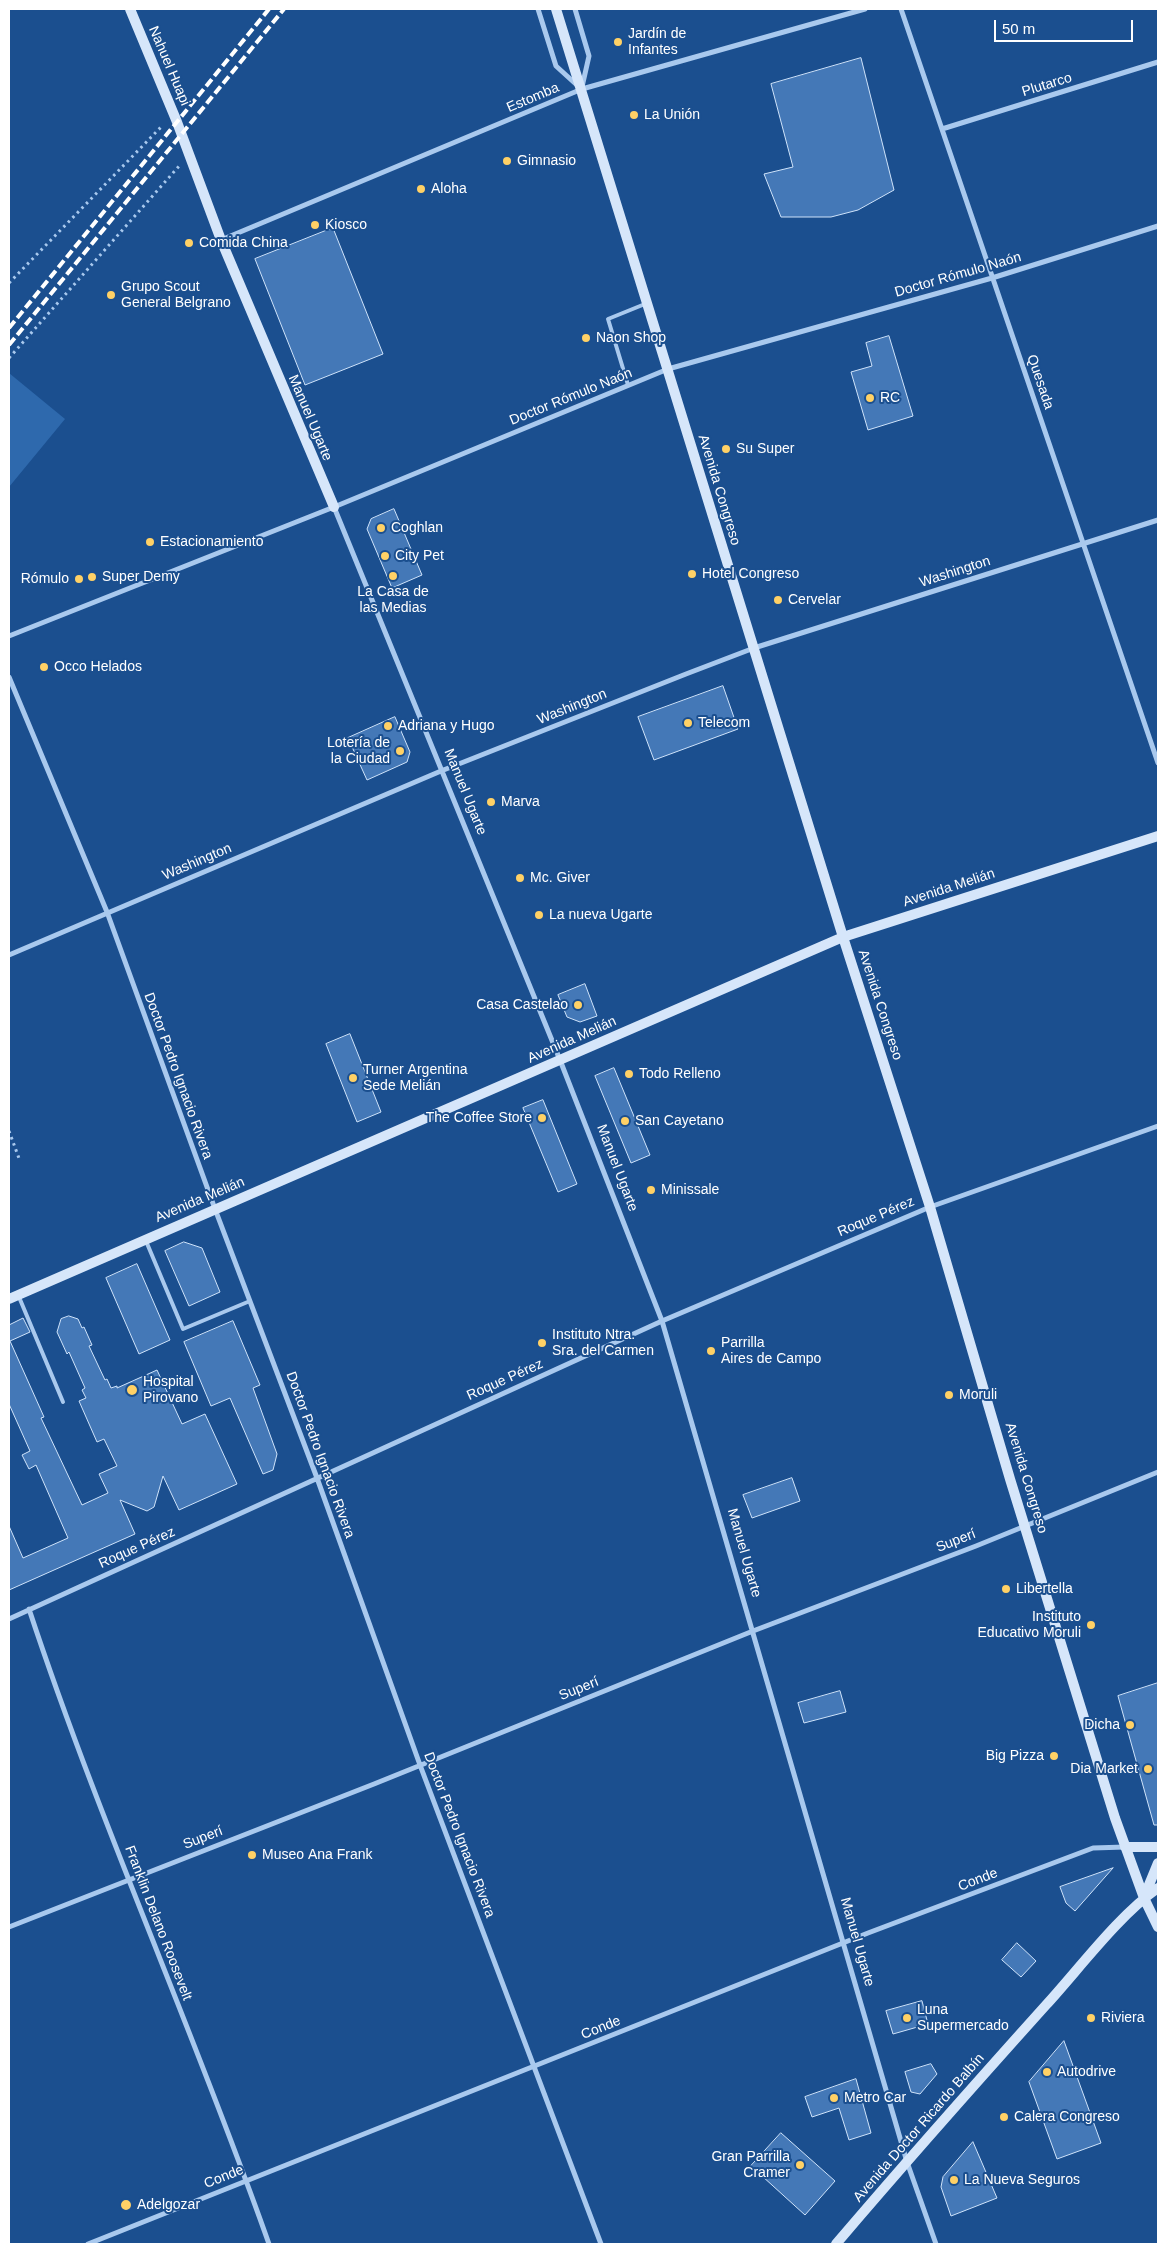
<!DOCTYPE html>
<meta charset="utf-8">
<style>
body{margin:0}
#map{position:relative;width:1167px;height:2253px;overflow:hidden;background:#1b4f8f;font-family:Arial,sans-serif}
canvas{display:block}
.frame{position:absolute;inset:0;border:10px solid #fff;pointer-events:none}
.scale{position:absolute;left:994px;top:20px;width:139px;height:22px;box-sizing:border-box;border:2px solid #fff;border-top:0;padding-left:6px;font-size:15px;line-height:18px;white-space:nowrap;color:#fff;-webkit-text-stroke:4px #1b4f8f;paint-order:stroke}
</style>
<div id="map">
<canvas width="1167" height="2253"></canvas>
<div class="frame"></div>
<div class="scale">50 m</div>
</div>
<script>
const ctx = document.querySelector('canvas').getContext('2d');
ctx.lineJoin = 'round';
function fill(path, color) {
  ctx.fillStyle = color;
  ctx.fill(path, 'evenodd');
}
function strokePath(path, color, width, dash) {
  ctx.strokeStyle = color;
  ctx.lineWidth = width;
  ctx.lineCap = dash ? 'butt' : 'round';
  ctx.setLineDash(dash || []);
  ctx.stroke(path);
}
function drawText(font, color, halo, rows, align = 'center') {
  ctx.font = font + ' Arial,sans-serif';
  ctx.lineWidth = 4;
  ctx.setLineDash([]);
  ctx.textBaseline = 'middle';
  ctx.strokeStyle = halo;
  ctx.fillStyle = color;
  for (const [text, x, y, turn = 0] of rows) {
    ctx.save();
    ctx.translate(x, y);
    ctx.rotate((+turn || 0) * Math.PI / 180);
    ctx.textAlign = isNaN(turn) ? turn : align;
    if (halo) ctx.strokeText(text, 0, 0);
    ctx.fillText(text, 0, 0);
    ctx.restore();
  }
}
const green = new Path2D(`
 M9 373 65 419 9 487Z`);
const building = new Path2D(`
 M861 58 894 190 858 210 831 217H781L764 174 793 167 771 84Z
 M333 228 383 354 305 385 255 259Z
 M889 336 913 416 868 430 851 372 872 366 866 343Z
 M394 509 422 575 392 588 367 529 371 519Z
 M723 686 738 729 654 760 638 717Z
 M395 717 410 752 407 762 367 780 348 738Z
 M585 984 597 1016 580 1022 567 1017 558 995Z
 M350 1034 381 1112 357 1122 326 1044Z
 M614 1068 650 1155 631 1163 595 1076Z
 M543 1100 577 1184 558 1192 523 1108Z
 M184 1242 202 1248 220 1292 189 1306 165 1251Z
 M137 1264 170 1340 139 1354 106 1278Z
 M69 1316 78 1319 82 1328 84 1327 92 1345 89 1346 105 1380 107 1379 111 1388 117 1386V1388L157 1370 182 1424 205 1414 237 1484 179 1510 163 1476 154 1507 147 1511 120 1500 135 1534 9 1590V1526L23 1558 68 1538 36 1465 29 1469 22 1455 30 1451 9 1404V1325L23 1318 30 1332 10 1341 44 1417 41 1418 82 1505 108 1493 99 1474 117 1466 104 1439 97 1442 79 1401 86 1398 82 1390 85 1388 69 1352 67 1354 57 1332 61 1319Z
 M233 1321 260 1385 253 1388 277 1454 273 1470 263 1474 230 1398 211 1406 184 1342Z
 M792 1478 800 1501 752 1518 743 1495Z
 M1158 1683V1825H1154L1118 1696Z
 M840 1691 846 1712 804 1723 798 1703Z
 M1113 1868 1075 1911 1066 1903 1060 1887Z
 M1017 1943 1036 1961 1021 1977 1002 1960Z
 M922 2001 928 2024 893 2034 886 2011Z
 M1064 2041 1101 2143 1057 2159 1029 2082Z
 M931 2064 937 2074 920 2094 911 2092 905 2072Z
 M856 2079 871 2133 849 2140 839 2108 812 2117 805 2097Z
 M781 2133 835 2181 805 2215 751 2166Z
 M973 2142 997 2198 951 2216 941 2187 943 2177Z`);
const path = new Path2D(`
 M9 283 163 125
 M9 358 180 165
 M9 1131 20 1161`);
const lane = new Path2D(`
 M628 385 608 319 645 304
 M146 1241 183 1329 250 1301
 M19 1297 63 1402`);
const street = new Path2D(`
 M538 9 556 66 578 86
 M575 9 589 56 582 87
 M901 9 1158 763
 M942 129 1158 62
 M221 240 582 89 865 9
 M334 507 560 1060 662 1321 907 2162 936 2244
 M9 636 334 507 668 369 992 278 1158 226
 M9 677 107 912 215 1209 317 1478 420 1765 601 2244
 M9 955 441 771 686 674 754 648 1158 520
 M29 1609C100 1824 194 2031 269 2244
 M9 1619 662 1321 930 1207 1158 1126
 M9 1927 374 1784 753 1631 976 1546 1158 1472
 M88 2244 868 1933 1093 1848 1125 1847`);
const secondary = new Path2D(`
 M130 9 177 122 221 240 334 507
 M556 9 843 937 930 1207 1010 1479 1115 1818 1144 1898 1158 1927
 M9 1299 843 937 1158 836
 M1125 1847H1158
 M1144 1897 1158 1863
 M836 2244C905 2163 975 2084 1046 2005 1079 1969 1119 1915 1158 1888`);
const rail = new Path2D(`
 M9 328 269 9
 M9 345 284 9`);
const markers = [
 [618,42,5,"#ffd166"],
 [634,115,5,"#ffd166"],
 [507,161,5,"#ffd166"],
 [421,189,5,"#ffd166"],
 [315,225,5,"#ffd166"],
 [189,243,5,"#ffd166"],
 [111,295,5,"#ffd166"],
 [586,338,5,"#ffd166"],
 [870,398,5,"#ffd166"],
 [726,449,5,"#ffd166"],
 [381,528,5,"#ffd166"],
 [150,542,5,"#ffd166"],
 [385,556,5,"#ffd166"],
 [692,574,5,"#ffd166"],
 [393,576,5,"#ffd166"],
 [92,577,5,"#ffd166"],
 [79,579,5,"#ffd166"],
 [778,600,5,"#ffd166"],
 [44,667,5,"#ffd166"],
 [688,723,5,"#ffd166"],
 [388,726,5,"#ffd166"],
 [400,751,5,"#ffd166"],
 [491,802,5,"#ffd166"],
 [520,878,5,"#ffd166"],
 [539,915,5,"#ffd166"],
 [578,1005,5,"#ffd166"],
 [629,1074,5,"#ffd166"],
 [353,1078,5,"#ffd166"],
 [542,1118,5,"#ffd166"],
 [625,1121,5,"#ffd166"],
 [651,1190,5,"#ffd166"],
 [542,1343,5,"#ffd166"],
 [711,1351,5,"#ffd166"],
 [132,1390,6,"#ffd166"],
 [949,1395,5,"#ffd166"],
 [1006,1589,5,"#ffd166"],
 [1091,1625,5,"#ffd166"],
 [1130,1725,5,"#ffd166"],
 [1054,1756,5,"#ffd166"],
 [1148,1769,5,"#ffd166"],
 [252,1855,5,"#ffd166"],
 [907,2018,5,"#ffd166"],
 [1091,2018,5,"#ffd166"],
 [1047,2072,5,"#ffd166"],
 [834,2098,5,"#ffd166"],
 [1004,2117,5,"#ffd166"],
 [800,2165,5,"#ffd166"],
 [954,2180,5,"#ffd166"],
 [126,2205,6,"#ffd166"]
];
const poiNames = [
 ["Jardín de",628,34],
 ["Infantes",628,50],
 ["La Unión",644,115],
 ["Gimnasio",517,161],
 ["Aloha",431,189],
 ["Kiosco",325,225],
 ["Comida China",199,243],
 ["Grupo Scout",121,287],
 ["General Belgrano",121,303],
 ["Naon Shop",596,338],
 ["RC",880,398],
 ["Su Super",736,449],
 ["Coghlan",391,528],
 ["Estacionamiento",160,542],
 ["City Pet",395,556],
 ["Hotel Congreso",702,574],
 ["Super Demy",102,577],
 ["Rómulo",69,579,"right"],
 ["La Casa de",393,592,"center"],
 ["las Medias",393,608,"center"],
 ["Cervelar",788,600],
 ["Occo Helados",54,667],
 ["Telecom",698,723],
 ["Adriana y Hugo",398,726],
 ["Lotería de",390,743,"right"],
 ["la Ciudad",390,759,"right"],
 ["Marva",501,802],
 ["Mc. Giver",530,878],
 ["La nueva Ugarte",549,915],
 ["Casa Castelao",568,1005,"right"],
 ["Turner Argentina",363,1070],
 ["Sede Melián",363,1086],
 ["Todo Relleno",639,1074],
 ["The Coffee Store",532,1118,"right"],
 ["San Cayetano",635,1121],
 ["Minissale",661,1190],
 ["Instituto Ntra.",552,1335],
 ["Sra. del Carmen",552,1351],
 ["Parrilla",721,1343],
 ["Aires de Campo",721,1359],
 ["Hospital",143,1382],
 ["Pirovano",143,1398],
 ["Moruli",959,1395],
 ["Libertella",1016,1589],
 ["Instituto",1081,1617,"right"],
 ["Educativo Moruli",1081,1633,"right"],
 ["Dicha",1120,1725,"right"],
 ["Big Pizza",1044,1756,"right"],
 ["Dia Market",1138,1769,"right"],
 ["Museo Ana Frank",262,1855],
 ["Luna",917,2010],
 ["Supermercado",917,2026],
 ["Riviera",1101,2018],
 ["Autodrive",1057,2072],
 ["Metro Car",844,2098],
 ["Calera Congreso",1014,2117],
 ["Gran Parrilla",790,2157,"right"],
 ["Cramer",790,2173,"right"],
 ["La Nueva Seguros",964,2180],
 ["Adelgozar",137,2205]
];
const streetNames = [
 ["Nahuel Huapi",169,66,67],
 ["Plutarco",1047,85,-17],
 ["Estomba",533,98,-23],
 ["Doctor Rómulo Naón",958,275,-16],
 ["Quesada",1040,382,71],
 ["Doctor Rómulo Naón",571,397,-22],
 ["Manuel Ugarte",310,418,67],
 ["Avenida Congreso",719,490,73],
 ["Washington",955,572,-18],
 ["Washington",572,707,-22],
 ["Manuel Ugarte",465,792,68],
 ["Washington",197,862,-23],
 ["Avenida Melián",949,888,-18],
 ["Avenida Congreso",880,1005,72],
 ["Avenida Melián",572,1040,-24],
 ["Doctor Pedro Ignacio Rivera",178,1076,70],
 ["Manuel Ugarte",617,1168,69],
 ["Avenida Melián",200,1200,-23],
 ["Roque Pérez",876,1217,-23],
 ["Roque Pérez",505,1380,-24],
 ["Doctor Pedro Ignacio Rivera",320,1455,70],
 ["Avenida Congreso",1026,1478,73],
 ["Superí",956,1541,-21],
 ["Roque Pérez",137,1548,-24],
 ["Manuel Ugarte",744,1553,74],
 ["Superí",579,1689,-22],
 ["Doctor Pedro Ignacio Rivera",459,1835,69],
 ["Superí",203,1838,-21],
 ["Conde",978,1880,-21],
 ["Franklin Delano Roosevelt",158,1923,69],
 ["Manuel Ugarte",857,1942,74],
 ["Conde",601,2028,-22],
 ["Avenida Doctor Ricardo Balbín",919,2128,-49],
 ["Conde",224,2177,-22]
];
fill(green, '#2e69ad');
fill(building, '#4478b7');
strokePath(building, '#cfe3fa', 1);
strokePath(path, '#a9c9ee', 3, [2.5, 4]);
strokePath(lane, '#a9c9ee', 4);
strokePath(street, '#a9c9ee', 5);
strokePath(secondary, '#d6e6fa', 10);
strokePath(rail, '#fff', 4, [9, 4]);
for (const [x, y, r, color] of markers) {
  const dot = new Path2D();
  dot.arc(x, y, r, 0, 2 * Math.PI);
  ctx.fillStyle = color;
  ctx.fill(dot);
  strokePath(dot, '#1b4f8f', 2);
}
drawText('14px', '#fff', '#1b4f8f', poiNames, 'left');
drawText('14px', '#fff', '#1b4f8f', streetNames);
</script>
